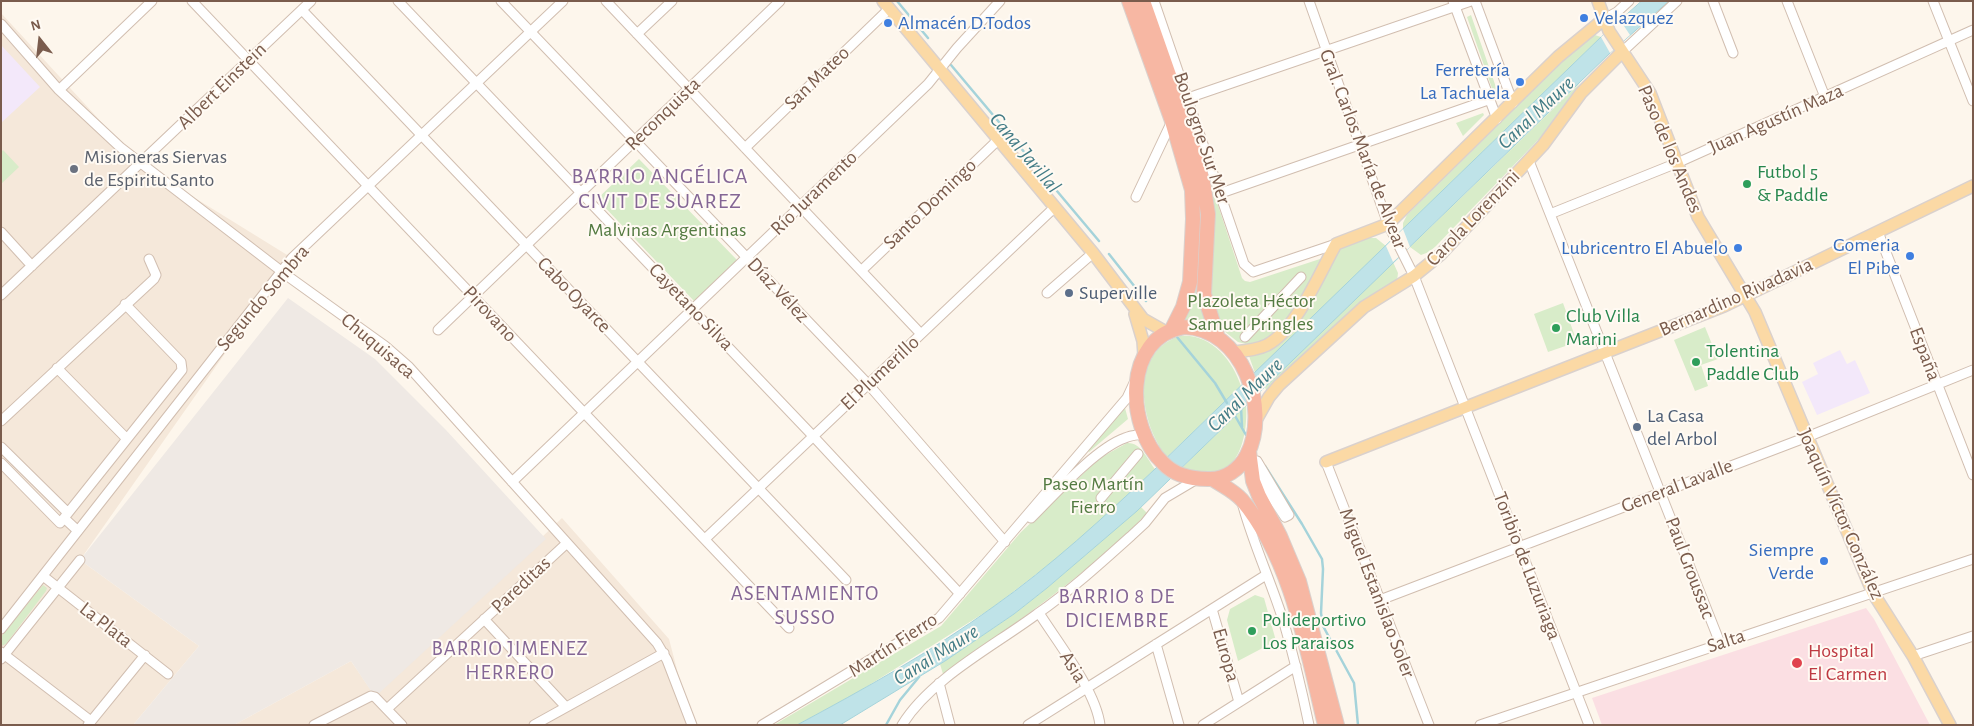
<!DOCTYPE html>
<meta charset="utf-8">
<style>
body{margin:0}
#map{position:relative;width:1974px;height:726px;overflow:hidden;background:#fdf6ec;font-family:"Alegreya Sans",sans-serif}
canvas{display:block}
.frame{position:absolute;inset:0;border:2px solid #7a5c4d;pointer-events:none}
.north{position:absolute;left:15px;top:15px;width:50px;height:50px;-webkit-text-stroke:4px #fffaf3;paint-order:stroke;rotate:344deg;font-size:14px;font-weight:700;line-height:20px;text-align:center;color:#7a5c4d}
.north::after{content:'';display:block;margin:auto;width:18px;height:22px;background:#7a5c4d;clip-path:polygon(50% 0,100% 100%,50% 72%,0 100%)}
</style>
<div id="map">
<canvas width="1974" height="726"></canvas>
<div class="frame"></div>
<div class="north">N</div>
</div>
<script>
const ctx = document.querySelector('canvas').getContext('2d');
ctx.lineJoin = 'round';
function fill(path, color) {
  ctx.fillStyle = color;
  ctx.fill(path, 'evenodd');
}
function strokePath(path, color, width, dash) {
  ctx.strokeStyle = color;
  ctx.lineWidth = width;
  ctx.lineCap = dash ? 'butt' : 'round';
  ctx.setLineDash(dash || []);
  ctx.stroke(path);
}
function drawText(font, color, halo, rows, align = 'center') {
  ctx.font = font + ' "Alegreya Sans",sans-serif';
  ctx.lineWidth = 4;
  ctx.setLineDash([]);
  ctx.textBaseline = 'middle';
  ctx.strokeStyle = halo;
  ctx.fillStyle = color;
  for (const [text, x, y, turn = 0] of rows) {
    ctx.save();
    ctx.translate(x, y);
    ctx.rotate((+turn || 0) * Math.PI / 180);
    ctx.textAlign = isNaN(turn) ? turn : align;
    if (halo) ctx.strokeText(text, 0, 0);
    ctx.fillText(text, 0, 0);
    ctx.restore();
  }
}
const residential = new Path2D(`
 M1 13 140 164 292 258 80 560 199 646 133 725H1Z
 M562 518 669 639 691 723 688 725H234L351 661 375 696Z`);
const industrial = new Path2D(`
 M288 298 375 359 446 430 546 539 375 697 351 661 234 725H133L199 646 80 560Z`);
const education = new Path2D(`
 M1 45 40 87 1 123Z
 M1840 350 1847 364 1855 360 1870 393 1817 415 1802 382 1818 374 1813 363Z`);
const medical = new Path2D(`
 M1866 608 1874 619 1930 725H1602L1592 698Z`);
const green = new Path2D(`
 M1471 15 1498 93 1494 94 1467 17Z
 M1595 35 1601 37 1403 229V223L1407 215 1584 40Z
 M1580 83 1540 138 1436 246 1429 252 1421 255 1410 247Z
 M1483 113 1484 115 1463 136 1456 123Z
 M3 150 19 167 1 184V152Z
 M639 159 737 260 694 301 597 199Z
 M1213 190 1242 278 1245 281 1250 282 1323 258 1285 323 1264 341 1250 345 1238 342 1224 331 1219 324 1209 295Z
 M1369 238H1376L1386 246 1255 373 1249 356 1266 351 1338 250Z
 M1393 262 1398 273 1397 281 1268 390H1266L1265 387Z
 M1196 266H1201L1200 296 1206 324 1181 320 1194 295Z
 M1563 303 1577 342 1548 352 1534 314Z
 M1705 327 1718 359 1701 365 1708 386 1695 391 1674 340Z
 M1180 336C1210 333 1232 359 1241 386L1167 457C1140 424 1128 352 1180 336Z
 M1246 405C1248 431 1241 476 1205 474 1197 474 1189 470 1182 468Z
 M1125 408 1128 419 1089 452 1087 450Z
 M1127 443C1141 442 1147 459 1155 469L1102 519 1056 559 992 608 855 694 797 725H774L941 626 1021 532 1100 458Z
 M1141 507 1147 513C1128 534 1106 552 1085 570 1039 607 991 641 943 674L940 664 1014 614 1047 588Z
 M43 585 47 588 46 591 6 644 1 646V637Z
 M1255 595 1264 598 1276 641 1238 661 1227 620 1230 609Z`);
const water = new Path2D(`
 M1642 1H1669L1610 53 1137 511 1047 588 1014 614 945 661 840 725H797C864 689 931 652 993 607 1051 566 1103 518 1155 469L1601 37Z`);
const pier = new Path2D(`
 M1620 20 1630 35 1610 53 1601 37Z
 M1403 229 1410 247 1393 262 1386 246Z`);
const stream = new Path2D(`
 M897 1 928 38
 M951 65 1099 241
 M1109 254 1146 301
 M1177 337 1215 383 1227 403
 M1241 407 1242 427
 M1234 414 1246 435
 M1265 466 1302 524 1322 559 1323 569 1321 613 1323 626 1354 683 1358 725
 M886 725 900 700 919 677`);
const minor = new Path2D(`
 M192 1 789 628
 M398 1 813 436 960 594
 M501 1 868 384 1005 542
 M606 1 921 334
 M1154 1 1244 264 1253 272 1336 244
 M1309 1 1388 224 1414 276 1589 725
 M1453 1 1497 119
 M1475 1 1513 103
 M1713 1 1733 53
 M1787 1 1825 97
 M1933 1 1973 101
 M302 10 846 580
 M1604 19 1617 12 1629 1
 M1 24 59 90 120 147 289 277 385 346 409 367 657 643 667 660 692 725
 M637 34 672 1
 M1622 52 1677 1
 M59 90 152 1
 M1188 98 1471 1
 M745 148 889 9
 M1529 161 1720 643
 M1221 193 1488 100
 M1136 197 1172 121
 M1550 214 1677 163 1973 30
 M1 232 32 266
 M1878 232 1973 475
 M862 270 999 139
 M1047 293 1093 253
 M1 295 311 1
 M438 330 780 1
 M1245 337 1301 277
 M57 368 127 439
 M1 421 154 279 156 275 149 259
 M1 447 68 513
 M1326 462 1429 725
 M1 463 60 523 182 370 181 362 125 304
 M1251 465 1257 461 1289 515 1285 517 1259 477
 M512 482 928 84 957 48 1000 1
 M1101 498 1138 454
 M1243 506C1254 546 1272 584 1284 623 1294 657 1302 691 1309 725
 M64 518 78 531
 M1031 518C1054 495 1096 448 1125 438 1131 435 1138 435 1144 434
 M705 539 1055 207
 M43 576 168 674
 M1380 600 1807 437 1973 370
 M1212 609 1239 702
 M1039 613C1058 643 1096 691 1100 725
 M484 619 566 707
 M1 629 292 258 563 1
 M1156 644 1179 725
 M1 652 91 721
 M1913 656 1973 636
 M1 659 80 560
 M939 683 950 725
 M387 709 567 543
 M88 725 145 655
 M314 725 371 696 375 697 402 725
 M534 725 664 653
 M762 725 939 618 1127 398 1134 383
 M902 725C930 679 994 646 1037 614 1070 591 1101 563 1131 536L1145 523 1165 498 1197 479
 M1028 725 1266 575
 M1203 725 1296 666
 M1480 725 1973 559`);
const major = new Path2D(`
 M883 1 1093 253 1143 319 1166 332
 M1598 1 1609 31 1650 93 1698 217 1755 312 1873 593 1913 656 1950 725
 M1135 314 1143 341 1144 355
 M1234 352C1245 351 1257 350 1267 345 1297 329 1320 272 1336 244L1388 224 1558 57 1604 19
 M1256 420 1269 397 1279 385 1364 307 1414 276 1441 254 1543 145 1581 93 1622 52
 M1326 462 1724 306 1973 186`);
const highway = new Path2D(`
 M1129 1 1172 121 1192 190 1193 219 1190 282 1183 307 1172 329
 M1143 1 1190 135 1203 182 1208 214 1204 294 1218 338
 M1184 327C1242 328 1271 408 1247 455 1240 469 1225 480 1208 479 1192 479 1174 475 1163 463 1126 428 1122 337 1184 327Z
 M1249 451 1253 481 1259 496 1280 536 1299 581 1337 725
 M1214 480C1223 486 1234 491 1242 500 1292 560 1307 651 1325 725`);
const markers = [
 [1584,18,5,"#3f7fe0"],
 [888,23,5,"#3f7fe0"],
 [1520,82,5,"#3f7fe0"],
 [74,169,5,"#6b7280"],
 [1747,184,5,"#2e9e5b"],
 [1738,248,5,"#3f7fe0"],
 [1910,256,5,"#3f7fe0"],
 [1069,293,5,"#5c6f8a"],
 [1556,328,5,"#2e9e5b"],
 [1696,362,5,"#2e9e5b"],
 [1637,427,5,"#5c6f8a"],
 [1824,561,5,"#3f7fe0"],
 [1252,631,5,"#2e9e5b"],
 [1797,663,6,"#e0444e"]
];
const shopNames = [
 ["Velazquez",1594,18,"left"],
 ["Almacén D.Todos",898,23,"left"],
 ["Ferretería",1510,70],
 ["La Tachuela",1510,93],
 ["Gomeria",1900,245],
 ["El Pibe",1900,268],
 ["Lubricentro El Abuelo",1728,248],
 ["Siempre",1814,550],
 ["Verde",1814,573]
];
const streetNames = [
 ["San Mateo",817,78,-44],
 ["Albert Einstein",222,86,-44],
 ["Reconquista",663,114,-44],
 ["Juan Agustín Maza",1776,119,-24],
 ["Boulogne Sur Mer",1202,138,71],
 ["Gral. Carlos María de Alvear",1363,149,69],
 ["Paso de los Andes",1670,149,67],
 ["Río Juramento",814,193,-44],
 ["Santo Domingo",930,204,-44],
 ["Carola Lorenzini",1473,218,-46],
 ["Díaz Vélez",778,290,47],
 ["Cabo Oyarce",574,295,46],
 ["Bernardino Rivadavia",1736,297,-24],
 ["Segundo Sombra",263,298,-50],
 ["Cayetano Silva",691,307,46],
 ["Pirovano",490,314,47],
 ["Chuquisaca",378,346,40],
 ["España",1925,354,69],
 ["El Plumerillo",880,373,-43],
 ["General Lavalle",1677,486,-21],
 ["Joaquín Víctor González",1841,514,66],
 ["Toribio de Luzuriaga",1527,566,69],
 ["Paul Groussac",1690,568,69],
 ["Pareditas",521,585,-43],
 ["Miguel Estanislao Soler",1377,593,69],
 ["La Plata",106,625,38],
 ["Salta",1726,641,-18],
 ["Martín Fierro",893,645,-33],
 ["Europa",1226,655,74],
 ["Asia",1073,667,58]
];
const worshipNames = [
 ["Misioneras Siervas",84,157],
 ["de Espiritu Santo",84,180]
];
const leisureNames = [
 ["Futbol 5",1757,172],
 ["& Paddle",1757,195],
 ["Club Villa",1566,316],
 ["Marini",1566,339],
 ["Tolentina",1706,351],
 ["Paddle Club",1706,374],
 ["Polideportivo",1262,620],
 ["Los Paraisos",1262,643]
];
const parkNames = [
 ["Malvinas Argentinas",667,230],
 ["Plazoleta Héctor",1251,301],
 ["Samuel Pringles",1251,324],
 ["Paseo Martín",1093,484],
 ["Fierro",1093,507]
];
const serviceNames = [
 ["Superville",1079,293],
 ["La Casa",1647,416],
 ["del Arbol",1647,439]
];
const healthNames = [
 ["Hospital",1808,651],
 ["El Carmen",1808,674]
];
const waterNames = [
 ["Canal Maure",1536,113,-43],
 ["Canal Jarillal",1025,153,50],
 ["Canal Maure",1245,395,-44],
 ["Canal Maure",936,655,-32]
];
const neighbourhoodNames = [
 ["ASENTAMIENTO",805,594],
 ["SUSSO",805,618],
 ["BARRIO 8 DE",1117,597],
 ["DICIEMBRE",1117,621],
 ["BARRIO JIMENEZ",510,649],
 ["HERRERO",510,673]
];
const quarterNames = [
 ["BARRIO ANGÉLICA",660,176],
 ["CIVIT DE SUAREZ",660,201]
];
fill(residential, '#f5e8da');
fill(industrial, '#efe9e4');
fill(education, '#f3e8fa');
fill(medical, '#fbdfe3');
fill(green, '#d8ecc9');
fill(water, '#bfe3e8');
strokePath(water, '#a5d3da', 1);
fill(pier, '#fdf6ec');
strokePath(stream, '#a5d3da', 2.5);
strokePath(minor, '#d1beb0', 11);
strokePath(major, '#dad1cd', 14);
strokePath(highway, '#dad1cd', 16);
strokePath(minor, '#fff', 9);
strokePath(major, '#fbd9a5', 11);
strokePath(highway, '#f7b7a3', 14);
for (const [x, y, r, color] of markers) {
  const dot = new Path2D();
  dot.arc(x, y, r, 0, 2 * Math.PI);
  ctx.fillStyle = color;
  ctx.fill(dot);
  strokePath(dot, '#fffaf3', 2);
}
drawText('20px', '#366cbe', '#fffaf3', shopNames, 'right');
drawText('20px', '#7a5c4d', '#fffaf3', streetNames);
drawText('20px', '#5b616d', '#fffaf3', worshipNames, 'left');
drawText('20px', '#27864d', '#fffaf3', leisureNames, 'left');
drawText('20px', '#537a41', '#fffaf3', parkNames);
drawText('20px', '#4e5e75', '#fffaf3', serviceNames, 'left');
drawText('20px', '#be3a42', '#fffaf3', healthNames, 'left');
drawText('italic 21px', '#437c86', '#fffaf3', waterNames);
ctx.letterSpacing = '1px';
drawText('21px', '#846695', '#fffaf3', neighbourhoodNames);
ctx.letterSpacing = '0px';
ctx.letterSpacing = '1px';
drawText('22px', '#846695', '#fffaf3', quarterNames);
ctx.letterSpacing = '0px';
</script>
